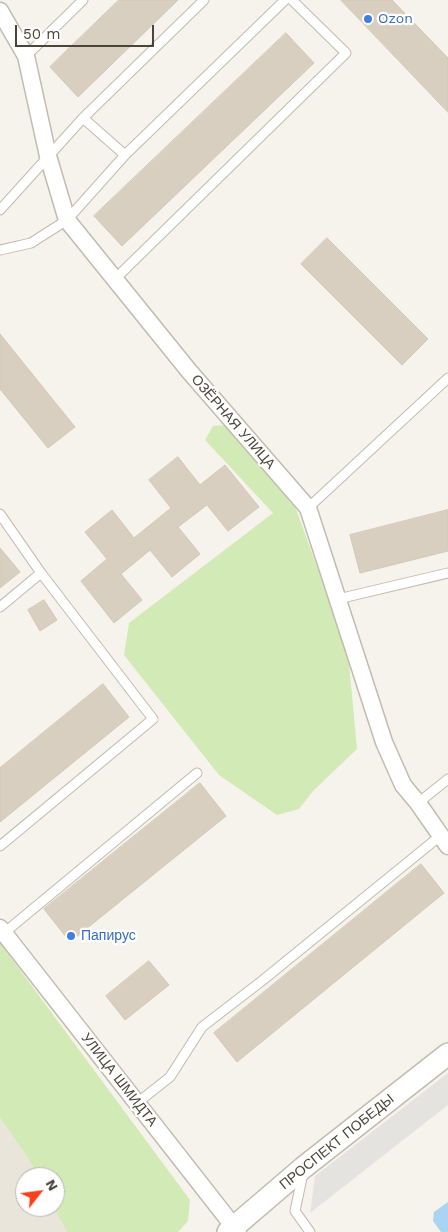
<!DOCTYPE html>
<meta charset="utf-8">
<style>
body{margin:0}
#map{position:relative;width:448px;height:1232px;overflow:hidden;background:#f6f3ec;font-family:"Work Sans",sans-serif}
canvas{display:block}
.north{position:absolute;left:15px;top:1167px;width:50px;height:50px;box-sizing:border-box;background:#fff;border:1px solid #b7b4b0;border-radius:50%;rotate:60deg;font-size:14px;font-weight:700;line-height:20px;text-align:center;color:#4b4439}
.north::after{content:'';display:block;margin:auto;width:18px;height:22px;background:#fc3f1d;clip-path:polygon(50% 0,100% 100%,50% 72%,0 100%)}
.scale{position:absolute;left:15px;top:25px;width:139px;height:22px;box-sizing:border-box;border:2px solid #4b4439;border-top:0;padding-left:6px;font-size:15px;line-height:18px;white-space:nowrap;color:#4b4439;-webkit-text-stroke:4px #fff;paint-order:stroke}
</style>
<div id="map">
<canvas width="448" height="1232"></canvas>
<div class="north">N</div>
<div class="scale">50 m</div>
</div>
<script>
const ctx = document.querySelector('canvas').getContext('2d');
ctx.lineJoin = 'round';
function fill(path, color) {
  ctx.fillStyle = color;
  ctx.fill(path, 'evenodd');
}
function strokePath(path, color, width, dash) {
  ctx.strokeStyle = color;
  ctx.lineWidth = width;
  ctx.lineCap = dash ? 'butt' : 'round';
  ctx.setLineDash(dash || []);
  ctx.stroke(path);
}
function drawText(font, color, halo, rows, align = 'center') {
  ctx.font = font + ' "Work Sans",sans-serif';
  ctx.lineWidth = 4.5;
  ctx.setLineDash([]);
  ctx.textBaseline = 'middle';
  ctx.strokeStyle = halo;
  ctx.fillStyle = color;
  for (const [text, x, y, turn = 0] of rows) {
    ctx.save();
    ctx.translate(x, y);
    ctx.rotate((+turn || 0) * Math.PI / 180);
    ctx.textAlign = isNaN(turn) ? turn : align;
    if (halo) ctx.strokeText(text, 0, 0);
    ctx.fillText(text, 0, 0);
    ctx.restore();
  }
}
const residential = new Path2D(`
 M0 1118 28 1158 38 1177H25V1207H53L67 1232H0Z`);
const green = new Path2D(`
 M226 425 296 509 348 653 357 749 313 791 299 809 277 815 219 775 124 655 129 623 273 513 205 440 213 426Z
 M0 943 190 1200 188 1221 178 1232H67L53 1207H55V1177H38L28 1158 0 1118Z`);
const parking = new Path2D(`
 M448 1073V1105L310 1213 315 1176Z`);
const water = new Path2D(`
 M448 1202V1232H441L433 1221 434 1212Z`);
const building = new Path2D(`
 M119 0H178L78 97 50 67Z
 M341 0H392L448 58V112Z
 M286 33 314 63 122 246 94 216Z
 M327 238 428 339 402 365 301 264Z
 M0 334 75 427 48 448 0 389Z
 M178 457 200 485 225 465 259 507 228 531 207 505 178 527 200 554 172 577 150 550 121 574 142 600 114 623 81 581 107 559 85 532 112 510 134 538 171 508 149 480Z
 M448 510V551L360 573 350 535Z
 M0 548 20 572 0 588Z
 M44 600 57 620 40 631 28 610Z
 M103 684 129 717 0 822V768Z
 M200 783 226 816 70 942 44 909Z
 M421 864 444 893 237 1062 214 1033Z
 M149 961 169 985 125 1020 106 996Z`);
const service = new Path2D(`
 M26 56 83 0
 M83 118 125 155
 M0 210 83 118 204 0
 M0 250 31 243 67 220 125 155 285 0
 M115 279 346 53 292 0
 M308 508 448 378
 M0 514 41 573 153 719 0 846
 M338 599 448 573
 M0 607 41 573
 M418 803 448 779
 M4 933 197 773
 M137 1103 170 1077 202 1027 263 980 440 836
 M303 1173 295 1211 310 1232`);
const minor = new Path2D(`
 M0 11 26 56 48 156 67 220 189 371 308 508 384 742 403 785 418 803 448 846
 M0 928 238 1232`);
const tertiary = new Path2D(`
 M228 1232 304 1167 448 1054`);
const markers = [
 [368,19,5,"#3f7fe0"],
 [71,936,5,"#3f7fe0"]
];
const shopNames = [
 ["Ozon",378,19],
 ["Папирус",81,936]
];
const streetNames = [
 ["ОЗЁРНАЯ УЛИЦА",233,422,49],
 ["УЛИЦА ШМИДТА",119,1080,52],
 ["ПРОСПЕКТ ПОБЕДЫ",337,1142,-39]
];
fill(residential, '#eae5da');
fill(green, '#d2eab5');
fill(parking, '#e5e3e0');
fill(water, '#a9d4f2');
fill(building, '#d8cfc1');
strokePath(building, '#d3c7b4', 1);
strokePath(service, '#c2bbae', 11);
strokePath(minor, '#c2bbae', 19);
strokePath(tertiary, '#c2bbae', 24);
strokePath(service, '#fff', 9);
strokePath(minor, '#fff', 16);
strokePath(tertiary, '#fff', 21);
for (const [x, y, r, color] of markers) {
  const dot = new Path2D();
  dot.arc(x, y, r, 0, 2 * Math.PI);
  ctx.fillStyle = color;
  ctx.fill(dot);
  strokePath(dot, '#fff', 2);
}
drawText('14px', '#366cbe', '#fff', shopNames, 'left');
drawText('14px', '#4b4439', '#fff', streetNames);
</script>
